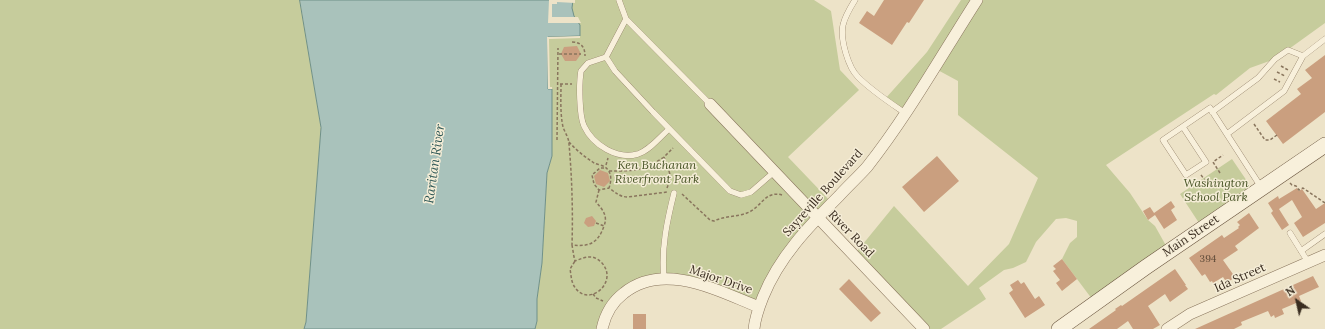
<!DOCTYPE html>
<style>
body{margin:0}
#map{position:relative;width:1325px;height:329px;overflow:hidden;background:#ede3c8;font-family:Lora,serif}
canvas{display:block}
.north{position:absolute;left:1277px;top:281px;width:40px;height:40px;-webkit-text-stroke:3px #f5edd7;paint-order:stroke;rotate:326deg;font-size:11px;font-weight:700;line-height:16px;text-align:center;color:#3a2d20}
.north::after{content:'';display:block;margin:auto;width:14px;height:18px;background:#3a2d20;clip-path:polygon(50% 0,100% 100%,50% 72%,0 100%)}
</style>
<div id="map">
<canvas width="1325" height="329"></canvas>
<div class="north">N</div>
</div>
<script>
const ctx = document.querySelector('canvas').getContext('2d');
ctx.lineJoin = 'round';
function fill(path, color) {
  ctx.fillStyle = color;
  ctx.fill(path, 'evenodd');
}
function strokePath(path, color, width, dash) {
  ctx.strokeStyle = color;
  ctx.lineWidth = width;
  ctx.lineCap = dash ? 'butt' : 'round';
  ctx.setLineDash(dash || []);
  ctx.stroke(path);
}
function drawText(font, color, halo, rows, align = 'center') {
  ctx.font = font + ' Lora,serif';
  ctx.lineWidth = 3;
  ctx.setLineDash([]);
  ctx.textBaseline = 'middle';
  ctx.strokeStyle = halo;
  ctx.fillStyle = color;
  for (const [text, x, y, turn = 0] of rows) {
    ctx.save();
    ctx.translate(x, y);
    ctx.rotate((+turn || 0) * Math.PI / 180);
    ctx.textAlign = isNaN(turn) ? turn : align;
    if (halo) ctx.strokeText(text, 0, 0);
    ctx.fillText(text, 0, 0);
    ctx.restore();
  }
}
const green = new Path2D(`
 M0 0H300L321 128 306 322 304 329H0Z
 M549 0H814L831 11 840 70 859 90 788 157 832 203 792 246 759 307 680 279 630 287 602 329H535L537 321V299L542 263 547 173 552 156V89H548Z
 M961 0H1325V23L1275 59 1250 68 1216 95 1214 94 1106 165 1130 193 1148 220 1155 226 1169 251 1095 303 1062 259 1070 243 1077 237V221L1066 218 1056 219 1036 242 1026 262 1013 268 1004 270 979 288 986 299 941 329H924L854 255 894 206 968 286 1009 244 1038 178 958 115V81L934 68 905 113 885 99 927 52Z
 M1232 159 1251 187 1199 223 1180 194Z`);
const water = new Path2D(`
 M300 0H573L572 8 574 16 580 25V36L548 37V89H552V156L547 173 542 263 537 299V321L535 329H304L306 322 321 128Z`);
const pier = new Path2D(`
 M549 0H575V3L557 2V4H552V17H578L581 23H548Z
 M580 36V38L549 39 550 87H552V89H548L547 37Z`);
const building = new Path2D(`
 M884 0H924L909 23 907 22 892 45 859 23 867 11 874 16Z
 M577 46 581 54 576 61H565L561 54 564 47Z
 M1325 55V112L1283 144 1266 121 1301 94 1297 89 1312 78 1305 70Z
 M937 156 959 181 924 212 902 187Z
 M600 170 608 173 610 181 604 187 596 184 594 176Z
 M1297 188 1299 191 1302 189 1316 209 1325 203V223L1303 237 1294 223 1302 217 1292 200 1279 209 1289 225 1282 230 1271 213 1273 211 1268 203 1278 196 1279 199Z
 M1171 201 1175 207 1171 210 1177 220 1164 229 1155 215 1148 220 1143 211 1150 207 1154 213Z
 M1249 213 1259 228 1235 246 1238 250 1223 260 1235 277 1227 283 1223 277 1213 283 1212 281 1210 282 1205 274 1202 276 1189 258 1222 235 1224 238 1239 228 1238 227 1240 225 1237 222Z
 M592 216 596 221 594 226 588 227 584 223 586 218Z
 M1062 259 1077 279 1062 291 1056 283 1060 280 1053 271 1056 269 1053 266Z
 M1175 269 1186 285H1185L1188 289 1170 302 1165 294 1148 306 1160 325 1153 329H1133L1128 321 1117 329H1089L1116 310 1115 309 1121 305 1122 306Z
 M1313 276 1319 287 1299 296 1301 301 1282 309 1284 314 1275 318 1274 315 1271 317 1268 311 1241 322 1242 325 1234 329H1195Z
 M849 279 881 313 871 322 839 289Z
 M1018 280 1021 284 1024 282 1035 299 1039 296 1045 305 1025 318 1009 293 1013 290 1010 285Z
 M633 314H646V329H633Z`);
const path = new Path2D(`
 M572 42C581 42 585 47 585 56
 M559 54H581
 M1281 66 1288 70
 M1277 72 1285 76
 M1274 79 1280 82
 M560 84H572
 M561 84C561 98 560 113 563 127 565 133 569 138 569 144 572 178 573 211 572 245 590 247 598 243 604 226
 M1254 124 1265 140H1270L1277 135
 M557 140 558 48
 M569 142C576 150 585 157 594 163 598 165 605 165 608 170 612 175 611 182 609 188 616 193 620 197 628 197L667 192
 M606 165 608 158
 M604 168H600L592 175 594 184 599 190 609 188
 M609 171C634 171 643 171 664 157
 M1220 173 1213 162 1223 155
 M1201 175 1208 184
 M1290 183 1292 185 1296 186 1299 190 1303 188 1325 203
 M667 188 671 177 664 157 673 148
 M682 194 710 220 714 221C724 216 737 217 747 213 761 208 765 190 782 195
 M596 223 604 226C608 216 603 210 596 202L599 190
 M572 245 574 257 575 261C585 257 593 254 601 262 621 282 586 311 573 284 571 279 571 274 570 269L575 261
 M593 294 596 298 603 301`);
const service = new Path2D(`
 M619 0 626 19 710 104
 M855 0C850 8 845 16 843 25 840 39 848 67 858 77 872 91 889 102 905 113
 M626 19 606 57 615 71 653 112 730 191 741 195 751 192 774 172
 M606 57 588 63 581 71C579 83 579 115 584 126 593 145 617 160 638 154 650 150 660 137 669 129
 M1212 112 1258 78 1275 59 1288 50 1303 56
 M1183 127 1206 162 1186 175 1163 140 1210 108 1261 187
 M1227 134 1284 91 1303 56 1325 39
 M1290 233 1308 262
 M1301 251 1325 234
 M664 278C661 249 667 221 674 193`);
const minor = new Path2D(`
 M710 104 924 329
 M602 329C605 315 612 302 624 293 664 261 718 291 759 307
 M754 329C755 318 759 307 763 297 779 257 809 226 839 196 848 186 858 177 867 167 908 115 941 56 977 0
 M1167 329 1190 314 1325 255`);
const secondary = new Path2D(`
 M1059 329 1146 267 1325 145`);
const numberNames = [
 ["394",1208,259]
];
const parkNames = [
 ["Ken Buchanan",657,166],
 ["Riverfront Park",657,180],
 ["Washington",1216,184],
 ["School Park",1216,198]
];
const streetNames = [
 ["Sayreville Boulevard",823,193,-48],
 ["River Road",851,234,46],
 ["Main Street",1191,236,-34],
 ["Ida Street",1240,278,-24],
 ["Major Drive",721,280,19]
];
const waterNames = [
 ["Raritan River",435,164,-82]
];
fill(green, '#c6cc9c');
fill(water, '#a9c2bb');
strokePath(water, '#6f9088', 1);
fill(pier, '#ede3c8');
fill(building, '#ca9f7f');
strokePath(service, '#89755d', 6);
strokePath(minor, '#89755d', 12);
strokePath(secondary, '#6b5640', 16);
strokePath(path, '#89755d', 1.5, [3, 2]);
strokePath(service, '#f8f0db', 5.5);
strokePath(minor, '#f8f0db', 11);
strokePath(secondary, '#f8f0db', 15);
drawText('10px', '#5e4a38', null, numberNames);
drawText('italic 12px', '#4a5628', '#f5edd7', parkNames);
drawText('12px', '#3a2d20', '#f5edd7', streetNames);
drawText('italic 13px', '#305957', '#f5edd7', waterNames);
</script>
